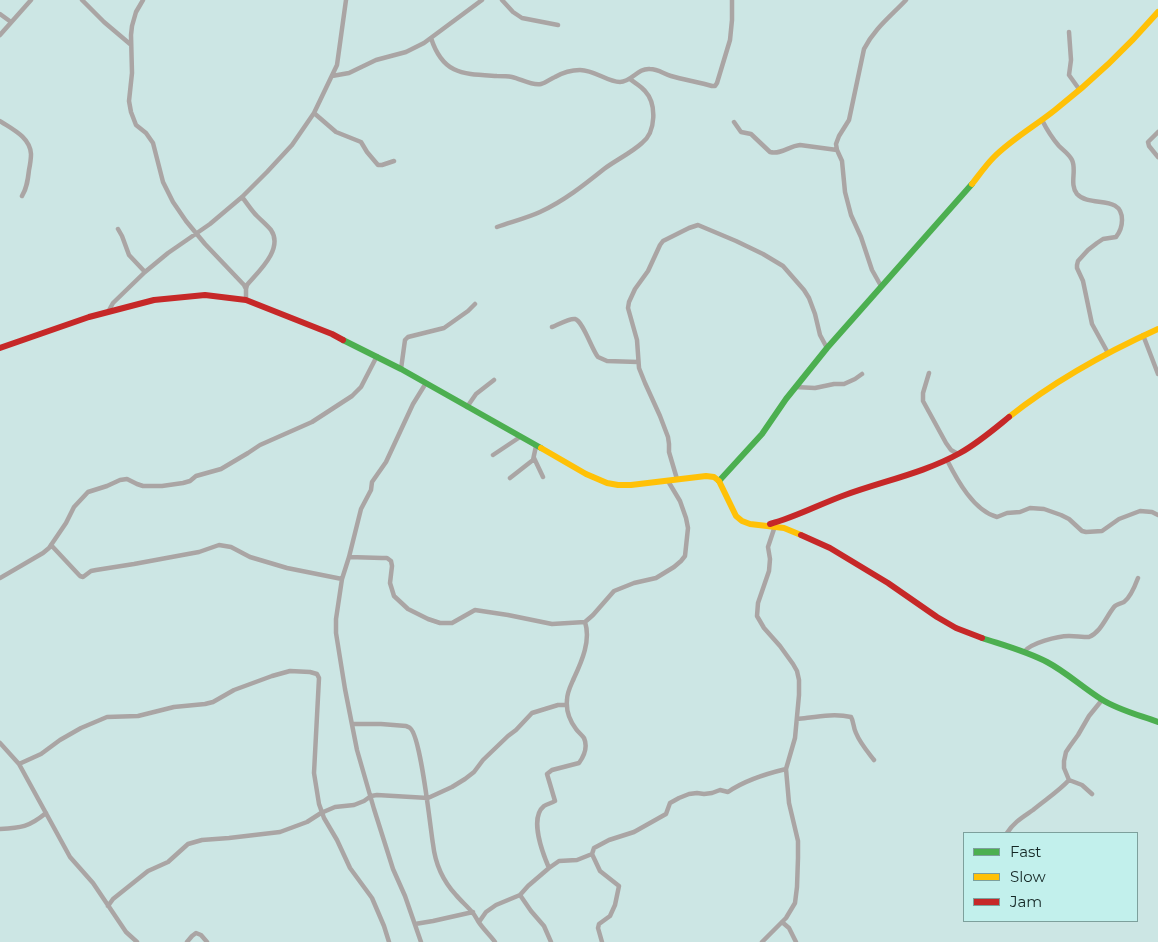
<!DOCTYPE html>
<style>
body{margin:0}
#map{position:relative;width:1158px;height:942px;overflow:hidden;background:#cce6e4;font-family:Montserrat,sans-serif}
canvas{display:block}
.legend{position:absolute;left:963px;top:832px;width:175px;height:90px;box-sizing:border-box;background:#c2f0ec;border:1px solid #7da09c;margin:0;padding:6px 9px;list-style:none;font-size:15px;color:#152725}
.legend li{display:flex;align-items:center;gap:10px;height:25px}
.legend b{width:25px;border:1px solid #7da09c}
</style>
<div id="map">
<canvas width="1158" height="942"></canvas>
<ul class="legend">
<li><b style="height:6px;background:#4caf50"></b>Fast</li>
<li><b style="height:6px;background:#ffc107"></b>Slow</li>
<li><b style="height:6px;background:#c62828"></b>Jam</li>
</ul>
</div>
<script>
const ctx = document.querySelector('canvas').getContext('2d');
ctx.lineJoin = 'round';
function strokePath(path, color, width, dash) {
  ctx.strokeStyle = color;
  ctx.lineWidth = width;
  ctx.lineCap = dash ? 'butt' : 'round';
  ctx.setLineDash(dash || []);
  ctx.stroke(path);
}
const street = new Path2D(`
 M82 0 104 22 130 44
 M143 0 136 12 132 26 131 35 132 73 129 101 131 112 136 125 146 133 153 143 163 182 173 202 186 221 205 244 244 285 246 289V300
 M502 0 513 12 522 18 558 25
 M0 14 11 22
 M1069 32 1071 60 1069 75 1079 89
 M0 35 31 0
 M431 38C443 75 463 74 497 76 502 76 507 76 512 77 521 79 532 86 541 84 546 83 550 79 555 77 562 73 571 70 580 70 595 70 607 82 620 82 632 82 637 68 650 69 658 69 664 74 671 76 684 80 699 82 712 86H715L717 83 730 40 732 20V0
 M332 76 349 73 376 60 406 52 424 43 482 0
 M314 113 336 132 361 142 367 152 378 165H382L394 161
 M1042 120C1047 130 1052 138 1059 146 1063 150 1069 154 1072 160 1077 170 1069 184 1077 194 1090 208 1122 194 1122 220 1122 226 1120 232 1116 237L1103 239 1097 243 1088 250 1078 261 1077 265V268L1083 281 1092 324 1108 353
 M0 121C12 129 30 137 31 154 31 159 30 165 29 170 28 179 27 188 22 196
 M734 122 741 132 751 134 770 152C781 155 789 146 800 145L837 150
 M1158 132 1148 142 1149 146 1158 157
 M242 197C247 203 251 210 257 216 262 221 267 225 271 230 284 249 258 272 247 285L246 289
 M497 227C511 222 527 218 540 212 564 201 584 185 604 169 616 160 631 153 642 143 656 132 657 104 645 91 641 86 635 83 630 79
 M118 229 122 236 129 255 145 272
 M881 286 872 270 861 237 851 215 845 192 842 161 837 150 836 144 839 136 849 120 864 49C874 29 891 16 906 0
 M108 312 113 303 145 272 168 253 210 224 242 197 267 172 292 145 314 113 337 65 346 0
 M552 327C558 325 569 318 575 319 583 321 592 350 598 357L607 361 638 362
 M1143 335 1158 374
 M401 369 405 340 408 337 444 328 468 311 475 304
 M929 373 923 393V401L946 443 951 450 958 454
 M795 387 815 388 834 384H844L855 379 862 374
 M467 407 476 394 494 380
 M493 455 520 437
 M534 458 543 477
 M947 460C957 480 974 511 997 517L1007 513 1020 512 1030 508 1044 509 1061 515 1069 519 1082 531 1086 532 1102 531 1119 519 1140 511 1152 512 1158 515
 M510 478 533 460 536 446
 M677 479 669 452V444L668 437 660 416 645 383 639 368 637 340 628 308 629 302 635 289 648 271 660 245 663 241 689 228 698 225 736 241 763 254 783 266 804 290 809 298 815 314 820 335 827 348
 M51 545 80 576 83 577 91 571 96 570 134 564 188 554 199 552 219 545 231 547 250 557 287 568 342 579
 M349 557 382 558H387L391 561 392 566 390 583 394 596 408 609 428 619 440 623H452L475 610 508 615 552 624 585 622 593 615 614 591 634 583 656 578 674 567 681 561 685 556 688 528 686 518 680 501 668 481
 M0 578 43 553 49 548 66 523 74 507 88 492 107 486 120 480 127 479 137 484 143 486H162L183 483 190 481 196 476 221 469 248 453 260 445 312 422 352 396 361 387 377 356
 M1024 652C1030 643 1058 636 1069 636 1075 636 1082 637 1089 637 1101 632 1106 617 1114 607 1116 604 1120 604 1124 602 1131 597 1135 586 1138 578
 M797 719C815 717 834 713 851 717 854 722 853 727 856 733 860 743 867 751 874 760
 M353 724H381L406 726C408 727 409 727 410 728 421 736 430 826 433 844 435 862 443 881 456 895 461 901 467 906 472 912 475 915 476 918 478 921 483 929 490 935 495 942
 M0 743 19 764 70 857 93 883 126 932 137 942
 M19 764 41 754 60 740 81 728 107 717 138 716 174 707 205 704 213 702 234 690 272 676 290 671 310 672 317 674 319 678 314 773 319 804 324 818 337 840 350 868 372 898 384 926 389 942
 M1092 794 1082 785 1069 780 1064 768V761L1066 752 1070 746 1078 735 1089 716 1102 700
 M0 829C21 828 29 827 46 813
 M1007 833C1014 822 1023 817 1033 810 1045 800 1059 791 1069 780
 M592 854 600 871 619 886 615 905 610 916 599 924 598 928 602 942
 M549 868C543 854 529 818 544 806 547 804 552 803 555 801L547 774 552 770 579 763C584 756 588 747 584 738 582 735 578 732 576 729 570 721 566 710 567 700 567 692 571 685 574 678 582 661 591 640 585 622
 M520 895 531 911 544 926 551 942
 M108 906 113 899 148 871 168 862 188 844 202 840 229 838 280 832 307 822 321 813 335 807 354 805 364 801 371 796 377 795 428 798 452 787 465 779 474 772 483 760 508 736 516 730 532 713 558 705H567
 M479 922 486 912 496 905 520 895 528 886 549 868 559 861 577 860 592 854 594 848 609 840 634 832 666 814 670 803 679 798 689 794 697 793 704 794 712 793 720 790 728 792C745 780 765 774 786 769
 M782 922 789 928 796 942
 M415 924 433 921 473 912
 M187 942 192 936 196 933 201 935 207 942
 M421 942 405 896 393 869 374 809 357 750 345 689 336 633V619L342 579 349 557 361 509 371 490 372 482 386 462 413 404 426 383
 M762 942 786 918 795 903 797 887 798 858V841L789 803 786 769 795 738 799 695V680L797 671 793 664 780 646 764 628 757 616 758 603 769 571 770 559 768 547 775 526`);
const fast = new Path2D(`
 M343 340 401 369 541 448
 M719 481 762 434 786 399 827 348 972 184
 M982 638C1003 645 1026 651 1047 662 1066 672 1082 687 1101 699 1118 710 1139 715 1158 722`);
const slow = new Path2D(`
 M972 184C979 175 986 165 994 157 1012 139 1035 126 1055 110 1092 81 1127 48 1158 12
 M1009 417C1053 382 1107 352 1158 329
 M541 448 586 474 607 483 618 485H631L706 476 714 477 719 481 736 516 742 521 750 524 784 528 801 535`);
const jam = new Path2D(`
 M0 348 89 317 154 300 205 295 246 300 332 334 343 340
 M770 524C796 517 820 504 845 495 883 481 924 473 960 453 978 443 993 430 1009 417
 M801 535 830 548 888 583 937 617 956 628 982 638`);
strokePath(street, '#aaa5a4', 4.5);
strokePath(fast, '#4caf50', 6);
strokePath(slow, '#ffc107', 6);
strokePath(jam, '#c62828', 6);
</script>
